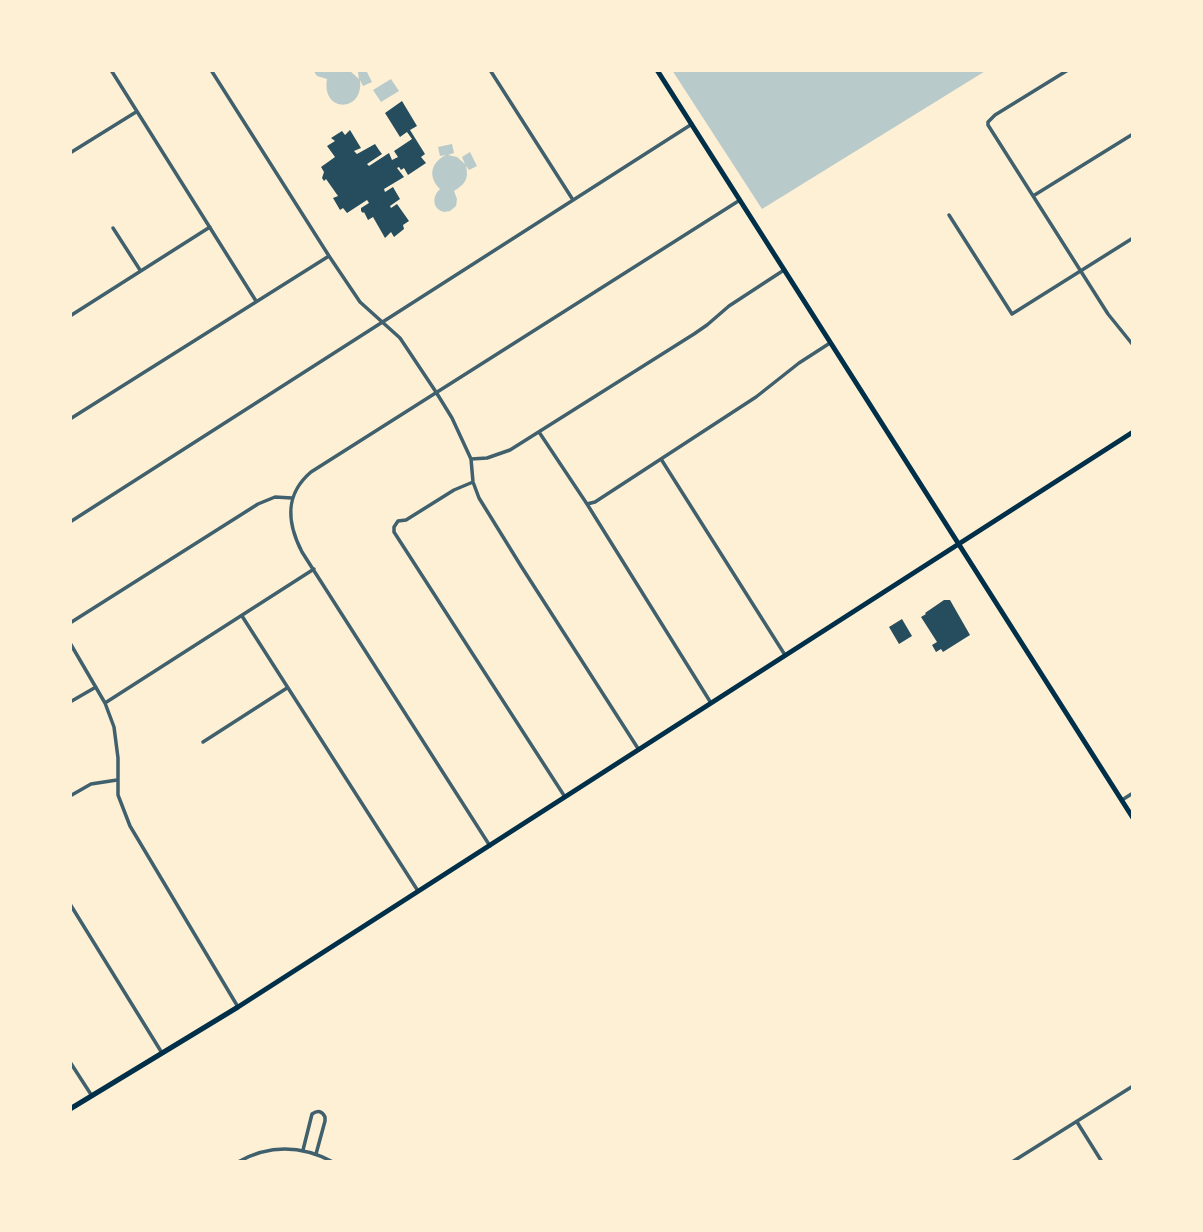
<!DOCTYPE html>
<style>
body{margin:0}
#map{position:relative;width:1203px;height:1232px;overflow:hidden;background:#fdf0d5;font-family:"Source Sans 3",sans-serif}
canvas{display:block}
.frame{position:absolute;inset:0;border:72px solid #fdf0d5;pointer-events:none}
</style>
<div id="map">
<canvas width="1203" height="1232"></canvas>
<div class="frame"></div>
</div>
<script>
const ctx = document.querySelector('canvas').getContext('2d');
ctx.lineJoin = 'round';
function fill(path, color) {
  ctx.fillStyle = color;
  ctx.fill(path, 'evenodd');
}
function strokePath(path, color, width, dash) {
  ctx.strokeStyle = color;
  ctx.lineWidth = width;
  ctx.lineCap = dash ? 'butt' : 'round';
  ctx.setLineDash(dash || []);
  ctx.stroke(path);
}
const green = new Path2D(`
 M313 70H349L359 79 358 72 366 70 372 82 363 86 360 80C364 113 321 113 327 79L317 76Z
 M672 70H987L762 209Z
 M391 79 399 91 381 102 373 90Z
 M452 144 454 153 448 155 457 157 465 164 462 157 470 152 477 166 469 170 466 166C469 179 465 184 454 191L457 199 456 206 450 211 444 212C432 209 432 196 440 189 428 177 430 163 446 155L440 156 438 147Z`);
const building = new Path2D(`
 M402 101 417 126 410 130 425 154 421 157 426 163 408 175 404 168 401 170 399 167 397 168 404 177 384 189 385 192 393 187 400 199 390 206 391 208 397 204 409 221 403 225 404 229 394 237 391 232 385 238 373 217 368 220 364 212 363 213 361 211V208L369 203 367 200 347 213 343 208 340 210 333 198 338 196 326 179 324 181 322 178 324 172 321 167 335 157 327 146 335 141 331 138 342 131 345 135 350 130 361 148 354 151 357 154 375 144 379 150 382 154 367 164 369 166 389 153 392 160 398 157 394 151 412 139 407 132 400 137 385 113Z
 M944 600H950L970 635 943 652 941 649 936 652 932 645 937 642 921 617 926 614 925 613Z
 M902 619 912 636 899 644 889 627Z`);
const minor = new Path2D(`
 M111 70 256 301
 M211 70 329 256 360 302 400 338 436 392 452 418 471 459 473 482 479 498 521 566 639 750
 M490 70 573 200
 M1068 70 995 115 988 122V125L1108 314 1133 345
 M70 153 136 112
 M1033 196 1133 134
 M949 215 1012 314 1133 238
 M113 228 140 270
 M70 316 210 227
 M70 419 329 256
 M539 432 587 504 711 703
 M471 459 487 458 510 450 694 334 707 325 729 306 784 270
 M661 459 785 655
 M473 482 454 490 406 520 398 521 394 527V532L565 797
 M587 504 595 502 756 397 799 363 830 343
 M70 522 692 124
 M242 616 418 891
 M70 623 258 504 275 497 292 498
 M70 643 105 703 114 727 118 758V795L130 826 238 1007
 M70 702 96 687
 M105 703 314 569
 M203 742 287 688
 M70 796 91 784 117 780
 M1122 800 1133 793
 M490 846 302 552C287 523 284 495 311 472L740 200
 M70 904 162 1053
 M70 1062 92 1096
 M1077 1122 1102 1162
 M303 1150 312 1114C318 1110 322 1111 325 1117V1121L316 1154
 M238 1162C270 1144 301 1145 333 1162
 M1012 1162 1133 1086`);
const secondary = new Path2D(`
 M657 70 1133 818
 M70 1109 238 1007 1133 432`);
fill(green, '#b9caca');
fill(building, '#264d5e');
strokePath(minor, '#3f606c', 3.5);
strokePath(secondary, '#003049', 5);
</script>
